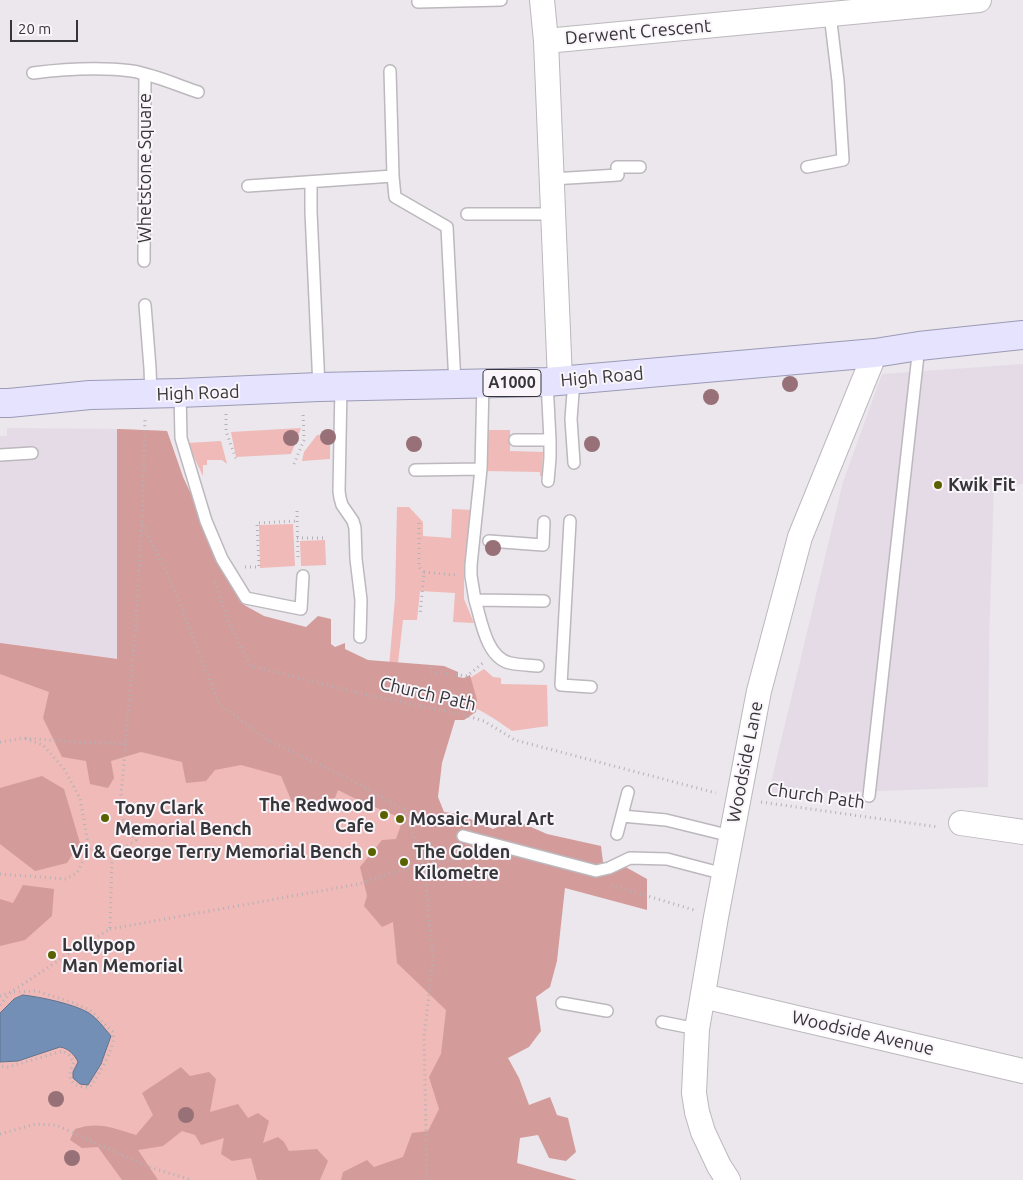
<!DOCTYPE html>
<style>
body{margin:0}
#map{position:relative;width:1023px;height:1180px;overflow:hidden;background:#ebe7ed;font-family:Ubuntu,sans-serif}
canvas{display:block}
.scale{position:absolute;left:10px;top:20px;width:68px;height:22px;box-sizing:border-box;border:2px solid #363537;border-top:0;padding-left:6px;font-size:15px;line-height:18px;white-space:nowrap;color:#363537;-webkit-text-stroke:4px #f9f5fa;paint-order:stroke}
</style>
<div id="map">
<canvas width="1023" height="1180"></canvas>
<div class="scale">20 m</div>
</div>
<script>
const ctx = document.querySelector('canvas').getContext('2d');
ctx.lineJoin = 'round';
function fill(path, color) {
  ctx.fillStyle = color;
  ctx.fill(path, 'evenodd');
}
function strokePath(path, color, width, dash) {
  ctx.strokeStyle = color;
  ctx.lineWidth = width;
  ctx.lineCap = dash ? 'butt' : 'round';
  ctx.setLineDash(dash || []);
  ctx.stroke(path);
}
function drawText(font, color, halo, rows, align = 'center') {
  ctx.font = font + ' Ubuntu,sans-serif';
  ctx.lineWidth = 4;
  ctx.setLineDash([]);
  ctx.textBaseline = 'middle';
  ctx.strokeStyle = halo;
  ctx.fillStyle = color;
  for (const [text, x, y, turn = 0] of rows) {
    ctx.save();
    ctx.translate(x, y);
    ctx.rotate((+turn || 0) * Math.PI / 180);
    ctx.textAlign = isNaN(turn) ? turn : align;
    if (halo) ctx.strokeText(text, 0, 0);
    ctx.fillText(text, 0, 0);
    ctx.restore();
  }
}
const built = new Path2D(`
 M1023 364V484L994 485 989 643 988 787 768 795 843 482 882 374Z
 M7 428 117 429V659L0 643V436H7Z`);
const green = new Path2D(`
 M301 428 291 454 236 457 231 432Z
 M117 429 167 431 183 477 243 627 387 690 395 598 397 507H409L423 522V536L451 538 452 509 473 510 464 572V599L474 623 453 622 455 593 420 591 417 620H403L398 663 467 680 484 669 493 677 501 678V684L547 685 548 726 512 731C495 719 478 706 457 703L419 828 486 1180H0V643L117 659Z
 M485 430H510V451L543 452 542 476H540V472L485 471Z
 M330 434V459L302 461 304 452 317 435Z
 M221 441 227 464 222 460H207V465H203V476L187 443Z
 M293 524 295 566 260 568 259 525Z
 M325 540 326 565 301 566 300 541Z`);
const forest = new Path2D(`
 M117 429 167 431 183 477 243 604 246 606 264 616 306 627 318 616 331 619V644L335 647 345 643V649L368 660 444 666 458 672V677L464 678 470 675 477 700 476 712 464 720H455L442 763 438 797 444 812 459 814 493 829 515 820 547 834 601 846 603 862 612 868 615 861 647 879V910L565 888 557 961 550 987 536 997 541 1031 529 1047 508 1058 519 1078 529 1105 550 1097 557 1115 568 1118 576 1152 566 1161 549 1158 538 1135 520 1138 517 1163 577 1180H341L343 1172 367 1160 374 1167 403 1157 412 1133 428 1131 439 1109 429 1077 441 1054 446 1010 397 963 393 922 382 927 364 906 367 896 360 867 382 840 396 839 403 819 360 801 338 790 335 798 292 802 281 776 241 765 215 770 206 781 186 783 182 762 141 752 111 761 114 778 108 788 90 784 86 761 62 757 43 718 49 692 0 674V643L117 659Z
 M42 776 64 789 80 843 67 863 35 871 0 844V788Z
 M23 885 54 889 52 916 25 940 0 946V899L13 903Z
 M181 1067 190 1076 209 1072 216 1079 210 1112 238 1104 248 1118 258 1113 269 1121 263 1143 278 1137 284 1142 289 1151 317 1149 328 1161 320 1180H257L251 1158 232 1161 221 1154 224 1138 201 1145 195 1135 182 1131 163 1146 138 1150 158 1180H122L98 1147 82 1148 70 1140 75 1129C99 1121 113 1128 136 1135L153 1115 142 1093Z`);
const water = new Path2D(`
 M23 995C41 997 74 1004 89 1013 98 1019 104 1028 111 1036L101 1064 88 1085 80 1084 73 1078V1072L78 1062C75 1055 68 1048 60 1047L18 1061 0 1062V1013L14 999Z`);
const path = new Path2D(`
 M226 414V431L237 462
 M294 464 304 440 303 412
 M297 511 298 560
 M142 523 172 584 219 704 266 739 351 780 405 810 423 863 426 886 433 958 424 1037 427 1180
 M419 523V567L424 572 420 615
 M297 538H323
 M245 567H259L257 523 297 521
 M424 572 456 575
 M215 582 228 622 251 666 359 693 464 715 484 721 515 740 716 793
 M431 667V672L467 676 483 663
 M0 742 24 738 77 742 126 744
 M761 802 938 827
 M0 874 66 879 77 873 89 849 80 798 64 769 43 745 24 738
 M611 885 694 910
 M110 929 359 884 423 863 473 857
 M0 996 11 992 73 951 110 929 112 856 136 840 125 826 120 807 135 634 142 523 145 418
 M0 1005 11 992 36 991 71 1002 90 1010 113 1032C117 1046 98 1075 90 1087 81 1088 70 1085 70 1075 70 1071 72 1066 74 1062L69 1055 63 1051 8 1067 0 1066
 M0 1134 36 1124 56 1125 149 1167 192 1180`);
const service = new Path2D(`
 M418 0V2L501 0
 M390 71 393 176 395 197 447 227 455 384
 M33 73C65 69 100 67 132 71 155 75 177 85 198 92
 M807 167 843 160 838 81 830 14
 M552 179 618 175 617 167H640
 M311 182V212L319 387
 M248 186 393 176
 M467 214H553
 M144 261 145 74
 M145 305 150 368 151 395
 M483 383 481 469 471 565V576L475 600 544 601
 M341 386 339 491 340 498 342 505 353 521 355 528 356 559 361 600 360 637
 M180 393 181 438 206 521 222 559 246 598 301 609 303 576
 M515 440H550L547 382
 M0 455 32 453
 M574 463 571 419 574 380
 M415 470 481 469
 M548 481 550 458V440
 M570 521 561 685 591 687
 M489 541 543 545 544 522
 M475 600C481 619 486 658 510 663 519 665 529 665 538 666
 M869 796 919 346
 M622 816 666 820 731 836
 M617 834 628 792
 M463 836 596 871 609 868 630 858 667 859 724 874
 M562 1003 607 1011
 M662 1022 697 1029`);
const minor = new Path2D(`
 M542 0 546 41
 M560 380 546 41 979 0
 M961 823 1023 832
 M703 996 1023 1071
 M728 1180 719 1166 703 1132 697 1112 694 1093 697 1029 716 917 759 691 800 537 875 353`);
const primary = new Path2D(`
 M0 403H9L90 395 180 393 319 387 547 382 875 353 919 346 1023 335`);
const trees = [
 [790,384],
 [711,397],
 [328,437],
 [291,438],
 [414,444],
 [592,444],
 [493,548],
 [56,1099],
 [186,1115],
 [72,1158]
];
const markers = [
 [938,485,5,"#5a6200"],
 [384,815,5,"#5a6200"],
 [105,818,5,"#5a6200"],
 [400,819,5,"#5a6200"],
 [372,852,5,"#5a6200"],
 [404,862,5,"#5a6200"],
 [52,955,5,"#5a6200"]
];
const shields = [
 [512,383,58]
];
const shieldNames = [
 ["A1000",512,383]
];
const streetNames = [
 ["Derwent Crescent",638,32,-5],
 ["Whetstone Square",145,168,-90],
 ["High Road",602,377,-5],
 ["High Road",198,393,-2],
 ["Church Path",428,694,13],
 ["Woodside Lane",745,762,-79],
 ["Church Path",816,796,8],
 ["Woodside Avenue",863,1033,13]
];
const poiNames = [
 ["Kwik Fit",948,485],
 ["The Redwood",374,805,"right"],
 ["Cafe",374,826,"right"],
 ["Tony Clark",115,808],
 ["Memorial Bench",115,829],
 ["Mosaic Mural Art",410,819],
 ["Vi & George Terry Memorial Bench",362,852,"right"],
 ["The Golden",414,852],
 ["Kilometre",414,873],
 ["Lollypop",62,945],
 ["Man Memorial",62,966]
];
fill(built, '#e4dbe7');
fill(green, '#efbab7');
fill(forest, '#d39c9a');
fill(water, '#738fb5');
strokePath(water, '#61748f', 1);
strokePath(service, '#bcb8bd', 14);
strokePath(minor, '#bcb8bd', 26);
strokePath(primary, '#9c9ab6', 30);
strokePath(path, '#b4b1b6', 3, [1, 4]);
strokePath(service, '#fff', 11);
strokePath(minor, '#fff', 24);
strokePath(primary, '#e5e3fd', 28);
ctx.fillStyle = '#977177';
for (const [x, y] of trees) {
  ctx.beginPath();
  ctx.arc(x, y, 8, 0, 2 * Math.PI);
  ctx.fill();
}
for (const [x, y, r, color] of markers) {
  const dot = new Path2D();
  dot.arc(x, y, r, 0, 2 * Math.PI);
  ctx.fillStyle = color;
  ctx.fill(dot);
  strokePath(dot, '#f9f5fa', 2);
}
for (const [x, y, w] of shields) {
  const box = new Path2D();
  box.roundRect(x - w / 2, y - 13.5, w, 27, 4);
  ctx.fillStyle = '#f9f5fa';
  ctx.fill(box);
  strokePath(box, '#363537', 1);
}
drawText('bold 16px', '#363537', null, shieldNames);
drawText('18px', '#363537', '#f9f5fa', streetNames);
drawText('bold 18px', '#363537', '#f9f5fa', poiNames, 'left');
</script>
